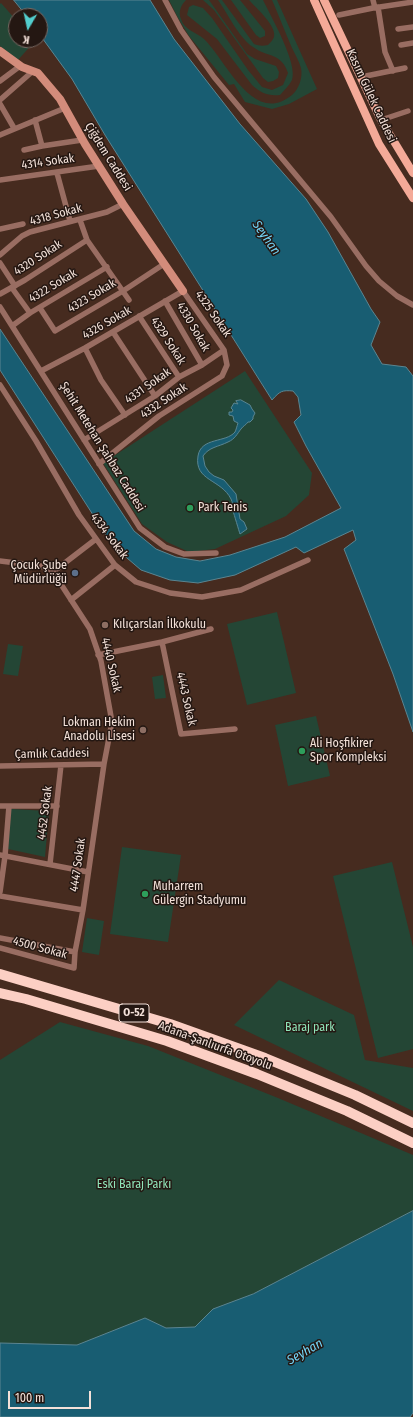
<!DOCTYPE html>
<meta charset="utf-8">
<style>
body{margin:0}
#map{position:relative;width:413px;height:1417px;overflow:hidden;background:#462b1f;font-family:"Fira Sans Condensed",sans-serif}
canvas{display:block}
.north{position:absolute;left:8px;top:8px;width:40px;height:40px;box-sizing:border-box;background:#241712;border:1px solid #776862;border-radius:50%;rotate:189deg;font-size:11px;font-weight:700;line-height:16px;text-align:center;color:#f3e1d9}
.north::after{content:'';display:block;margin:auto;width:14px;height:18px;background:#52cdcd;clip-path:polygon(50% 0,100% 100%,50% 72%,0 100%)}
.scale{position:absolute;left:8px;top:1391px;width:83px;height:18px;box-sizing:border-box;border:2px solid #f3e1d9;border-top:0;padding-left:5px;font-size:12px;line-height:14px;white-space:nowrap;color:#f3e1d9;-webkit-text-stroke:3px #241712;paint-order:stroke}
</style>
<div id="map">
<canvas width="413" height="1417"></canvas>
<div class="north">K</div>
<div class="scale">100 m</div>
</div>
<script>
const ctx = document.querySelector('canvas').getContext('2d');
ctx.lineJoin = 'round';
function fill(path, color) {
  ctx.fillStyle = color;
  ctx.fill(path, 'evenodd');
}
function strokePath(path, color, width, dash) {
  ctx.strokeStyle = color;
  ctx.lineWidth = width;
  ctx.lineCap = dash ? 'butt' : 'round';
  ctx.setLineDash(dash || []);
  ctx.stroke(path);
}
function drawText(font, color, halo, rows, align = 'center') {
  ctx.font = font + ' "Fira Sans Condensed",sans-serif';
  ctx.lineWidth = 3;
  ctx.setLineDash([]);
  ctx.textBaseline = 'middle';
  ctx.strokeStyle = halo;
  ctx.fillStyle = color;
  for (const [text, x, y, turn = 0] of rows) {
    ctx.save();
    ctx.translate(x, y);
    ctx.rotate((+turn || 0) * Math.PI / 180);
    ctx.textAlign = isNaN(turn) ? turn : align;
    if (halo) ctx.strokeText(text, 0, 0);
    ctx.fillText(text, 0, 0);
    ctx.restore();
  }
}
const green = new Path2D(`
 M169 0H186C181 5 178 12 181 19 184 30 196 32 204 39 226 60 253 127 292 95 299 89 303 77 301 68 299 61 295 54 292 48 285 32 279 16 272 0H277L317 89 289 104 272 109 245 102 234 84 229 85 189 36 178 18Z
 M203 0H209L247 54 255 59 276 66 279 72 278 78 273 81 268 82 263 78 214 10Z
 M218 0H222L254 44C259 46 263 46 268 45 270 43 273 40 274 37 277 26 256 8 249 0H263C271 17 298 63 292 80 289 86 284 90 280 95 267 96 261 93 252 85L217 39 187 15 189 7 193 5 203 8 212 18 248 70 262 87 272 90 283 85 288 73C281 52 268 58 253 47 239 38 228 14 218 0Z
 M231 0H240L265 31V36L260 38 256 35Z
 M1 3 16 20V40H33L34 42 18 60 0 46V4Z
 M245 371 312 473 309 495 286 516 215 549 189 552 167 542 142 524 103 463Z
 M277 612 296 693 247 705 227 624Z
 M8 644 23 646 18 676 3 674Z
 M163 675 166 698 155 699 152 677Z
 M316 716 330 776 288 786 275 725Z
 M11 809 49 811 45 857 8 849Z
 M122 847 181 855 168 942 110 934Z
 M392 862 413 947V1049L378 1058 333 876Z
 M87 918 104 921 99 955 82 952Z
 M279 980 354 1015 365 1060 413 1068V1111L234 1025Z
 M60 1022 148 1046 278 1098 413 1155V1211L253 1294 213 1309 195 1327 166 1328 145 1318 77 1345 0 1343V1060Z`);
const water = new Path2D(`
 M14 0H150L174 39 240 124 306 199 328 232 371 309 380 322 371 345 382 364 406 367 413 376V732L393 674 344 549 356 540 353 530 304 553 296 547 235 575 198 583 170 580 141 570 113 546 0 370V329L134 531 156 549 176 557 200 561 230 555 285 537 341 508 306 446 294 422 301 415 298 397 293 391C282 390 280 391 272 400L105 135 72 79 40 35V16H27Z
 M241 400 250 405 252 409 255 413 253 417V419L250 422H248C246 425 243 426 241 429 237 434 235 439 228 442 218 447 209 447 203 456L205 466 209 472 214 476 224 480 236 494 240 519 244 522 247 529 240 534C239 531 234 514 233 511 232 507 233 502 231 499 221 479 194 481 198 456 201 437 226 443 235 432 236 430 237 426 238 423L234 421 233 416 229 415V412H232L233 410 231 408 234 403 238 404 236 401Z
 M413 1211V1413L410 1417H0V1343L77 1345 145 1318 166 1328 195 1327 213 1309 253 1294Z`);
const street = new Path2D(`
 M165 0 181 30 214 77 331 217 366 266 379 281 397 296 413 305
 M373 0 375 8
 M378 7 385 52 393 71
 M339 15 373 8 413 2
 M398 29 413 27
 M401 45 413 43
 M361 77 405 68
 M0 81 20 66
 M0 100 33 71
 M0 104 14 128
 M35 120 42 146
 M381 120 408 111
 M0 135 65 108
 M24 150 42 146 82 140
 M57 173 70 221
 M0 180 99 166
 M80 220 87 240 129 300
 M0 229 23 224
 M0 255 22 236 30 232 107 212 123 204
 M0 263 15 286
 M12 288 30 313
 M0 294 25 280 87 240
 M165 301 202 365
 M0 307 140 528 165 547 184 554 216 553
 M40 308 55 331 123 291 164 264
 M139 316 179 377
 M12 326 30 313 107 267
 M113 332 155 396
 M85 348 101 380 125 415
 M41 371 85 348 183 291 224 350 227 365 222 376 159 416 99 464
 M0 385 36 441 79 515 115 565 136 582 170 593 202 597 241 590 308 560
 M84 440 155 396 179 377 202 365 224 350
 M0 561 41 566 53 572 90 629 101 661 112 722 104 764 83 910 75 952 74 968 0 948
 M53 572 96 539
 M71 600 115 565
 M162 642 181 734 235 729
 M98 655 162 642 211 629
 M0 766 104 764
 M0 806H57
 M0 855 88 872
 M50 864 61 765
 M0 892 5 856 9 806
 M0 896 83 910
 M0 938 75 952`);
const secondary = new Path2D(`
 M0 51 22 67 38 73 60 99 85 144 123 204 183 291`);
const primary = new Path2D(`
 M314 0 379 144 413 198
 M324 0 381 120 413 173`);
const highway = new Path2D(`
 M0 974 170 1024 265 1058 355 1095 413 1123
 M0 993 26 999 167 1041 257 1074 347 1111 413 1143`);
const markers = [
 [190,508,4,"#2e9e5b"],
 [75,573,4,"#5c6f8a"],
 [105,625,4,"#8d6e63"],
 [143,730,4,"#8d6e63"],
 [302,751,4,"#2e9e5b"],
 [145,894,4,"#2e9e5b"]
];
const shields = [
 [134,1013,30]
];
const shieldNames = [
 ["O-52",134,1013]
];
const streetNames = [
 ["Kasım Gülek Caddesi",371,96,65],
 ["Çiğdem Caddesi",108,157,58],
 ["4314 Sokak",48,162,-8],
 ["4318 Sokak",56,215,-15],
 ["4320 Sokak",38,258,-33],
 ["4322 Sokak",53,286,-31],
 ["4323 Sokak",92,296,-31],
 ["4325 Sokak",213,314,55],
 ["4326 Sokak",107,323,-30],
 ["4330 Sokak",193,327,60],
 ["4329 Sokak",168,341,57],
 ["4331 Sokak",148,386,-35],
 ["4332 Sokak",164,401,-34],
 ["Şehit Metehan Şahbaz Caddesi",102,447,58],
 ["4334 Sokak",109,536,53],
 ["4440 Sokak",111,665,77],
 ["4443 Sokak",186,699,77],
 ["Çamlık Caddesi",52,754,-1],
 ["4452 Sokak",45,813,-83],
 ["4447 Sokak",78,865,-82],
 ["4500 Sokak",40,948,15],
 ["Adana-Şanlıurfa Otoyolu",215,1046,20]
];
const poiNames = [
 ["Park Tenis",198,508],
 ["Çocuk Şube",67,566,"right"],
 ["Müdürlüğü",67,580,"right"],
 ["Kılıçarslan İlkokulu",113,625],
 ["Lokman Hekim",135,723,"right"],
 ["Anadolu Lisesi",135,737,"right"],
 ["Ali Hoşfikirer",310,744],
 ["Spor Kompleksi",310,758],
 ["Muharrem",153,887],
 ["Gülergin Stadyumu",153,901]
];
const parkNames = [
 ["Baraj park",310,1028],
 ["Eski Baraj Parkı",134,1185]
];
const waterNames = [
 ["Seyhan",266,238,55],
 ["Seyhan",305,1352,-30]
];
fill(green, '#244635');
fill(water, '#185d72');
strokePath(water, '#5a8591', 1);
strokePath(street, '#996d62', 5.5);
strokePath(secondary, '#d38c7b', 8);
strokePath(primary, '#f4aa98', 8);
strokePath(highway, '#fccfc4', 10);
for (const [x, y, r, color] of markers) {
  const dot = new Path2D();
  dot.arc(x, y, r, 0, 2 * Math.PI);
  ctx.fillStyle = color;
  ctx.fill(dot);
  strokePath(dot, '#241712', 1.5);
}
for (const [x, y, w] of shields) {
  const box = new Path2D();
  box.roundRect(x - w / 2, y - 9, w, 18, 3);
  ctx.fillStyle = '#241712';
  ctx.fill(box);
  strokePath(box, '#f3e1d9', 1);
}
drawText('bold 11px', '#f3e1d9', null, shieldNames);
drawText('12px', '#f3e1d9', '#241712', streetNames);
drawText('12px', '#f3e1d9', '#241712', poiNames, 'left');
drawText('12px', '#90e5b9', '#241712', parkNames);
drawText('italic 13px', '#73d5f8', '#241712', waterNames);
</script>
